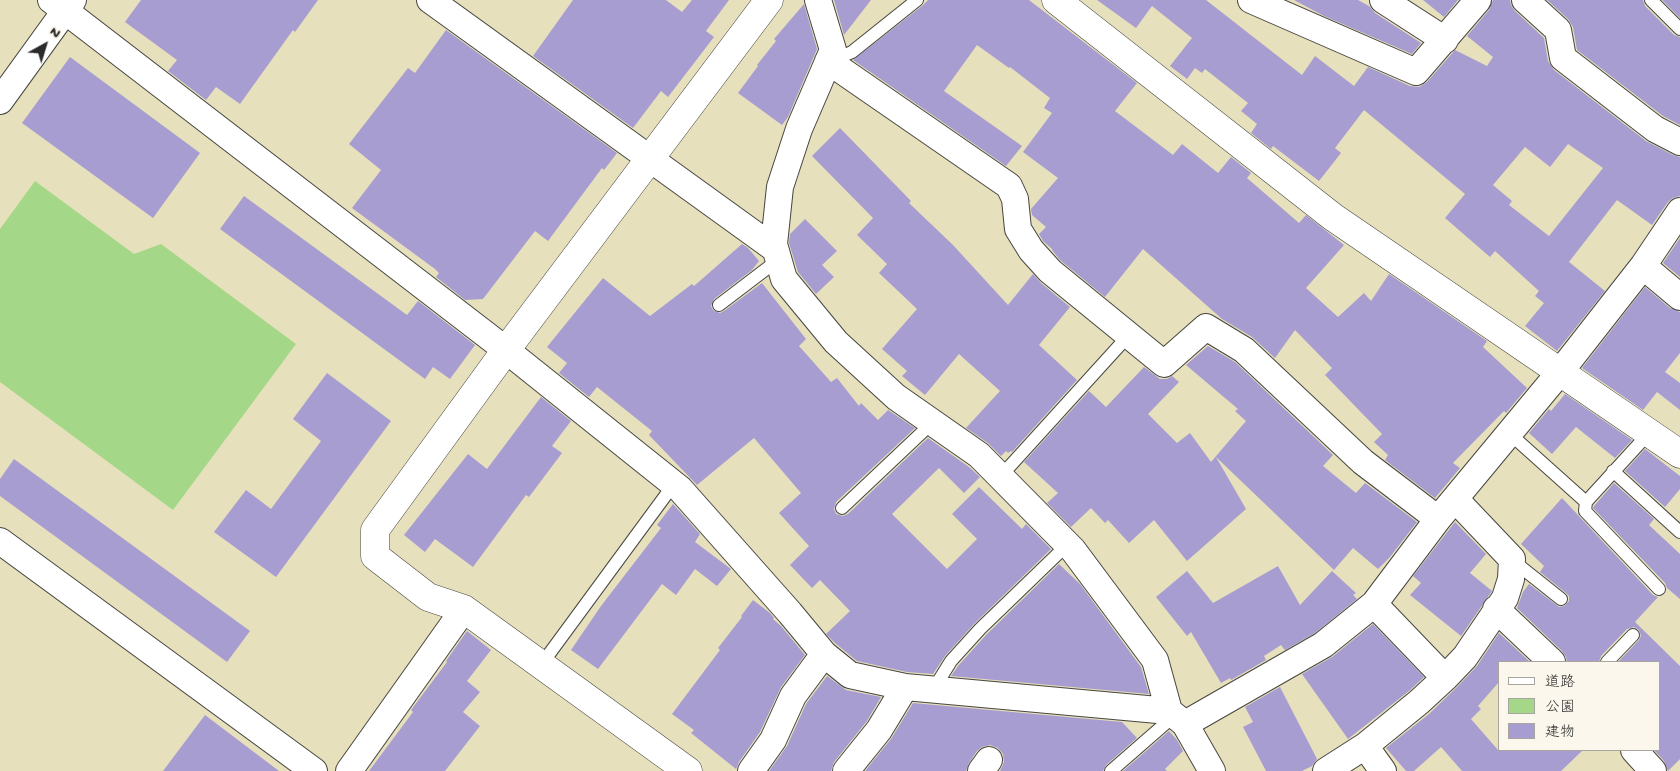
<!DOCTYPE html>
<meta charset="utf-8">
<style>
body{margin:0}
#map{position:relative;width:1680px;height:771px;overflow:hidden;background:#e7e0bc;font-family:"Gochi Hand","Klee One",sans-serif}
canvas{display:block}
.legend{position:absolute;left:1498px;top:661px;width:162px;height:90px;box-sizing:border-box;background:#fbf7ec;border:1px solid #a8a59f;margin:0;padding:6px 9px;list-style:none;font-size:15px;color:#2b2b2b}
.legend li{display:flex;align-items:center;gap:10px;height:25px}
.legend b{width:25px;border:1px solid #a8a59f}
.north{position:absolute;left:20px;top:20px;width:50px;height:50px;-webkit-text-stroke:4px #fbf7ec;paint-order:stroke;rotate:39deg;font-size:14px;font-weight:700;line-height:20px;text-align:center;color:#2b2b2b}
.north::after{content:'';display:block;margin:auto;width:18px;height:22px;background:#2b2b2b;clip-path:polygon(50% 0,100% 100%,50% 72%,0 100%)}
</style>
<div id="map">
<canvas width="1680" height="771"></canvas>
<ul class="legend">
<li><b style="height:6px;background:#fff"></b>道路</li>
<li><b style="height:14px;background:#a4d888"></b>公園</li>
<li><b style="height:14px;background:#a89dd0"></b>建物</li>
</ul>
<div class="north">N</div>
</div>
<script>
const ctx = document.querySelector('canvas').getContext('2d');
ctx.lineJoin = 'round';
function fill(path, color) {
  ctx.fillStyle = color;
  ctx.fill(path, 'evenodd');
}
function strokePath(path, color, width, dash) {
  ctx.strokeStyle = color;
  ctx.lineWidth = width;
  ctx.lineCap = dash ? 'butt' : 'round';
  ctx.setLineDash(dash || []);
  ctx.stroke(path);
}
const green = new Path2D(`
 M35 181 134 254 161 244 296 344 173 510 0 382V229Z`);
const building = new Path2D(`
 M141 0H318L295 32 293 30 240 104 216 87 206 100 168 71 177 60 125 22Z
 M573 0H666L682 12 692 0H729L706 31 714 37 668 97 661 91 633 128 533 56Z
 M834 0H871L844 35Z
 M928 0H1029L1137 83 1115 111 1173 155 1182 144 1218 173 1231 157 1251 173 1247 178 1299 223 1306 215 1344 245 1306 288 1338 317 1364 293 1371 301 1389 274 1487 341 1483 347 1527 388 1506 413 1504 411 1453 463 1460 468 1435 498 1385 460 1388 455 1374 442 1382 434 1325 375 1332 368 1295 330 1275 358 1252 337 1222 319 1143 249 1105 297 1060 260 1052 250V249L1043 241 1039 234 1046 227 1032 215 1031 209 1058 178 1023 152 1052 113 1044 108 1050 98 1010 67 1009 68 977 45 944 91 1022 146 1006 166 853 60 922 6Z
 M1097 0H1206L1302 75 1315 56 1354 86 1368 67 1410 86 1419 87 1427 82 1455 50 1487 66 1493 57 1467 36 1489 10 1493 0H1510L1511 5 1515 11 1544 38 1548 61 1554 70 1646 141 1673 155 1680 157V196L1673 198 1668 202 1652 225 1617 200 1569 262 1605 291 1557 351 1525 326 1544 303 1535 296 1539 291 1495 251 1490 257 1445 218 1465 194 1364 110 1335 148 1341 153 1319 181 1273 146 1271 149 1251 133 1257 124 1241 111 1248 103 1205 69 1202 73 1195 68 1187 79 1170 66 1192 38 1152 6 1136 28ZM1568 144 1603 168 1549 236 1509 205 1512 201 1493 185 1525 147 1550 167Z
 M1294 0H1358L1369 6 1375 13 1421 43 1412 54 1324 16Z
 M1423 0H1458L1444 17Z
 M1547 0H1643L1645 6 1674 35 1680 37V125L1663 116 1577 50 1573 27 1568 19Z
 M1662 0H1680V18Z
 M804 4 817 49 788 117 782 125 738 93 758 66 757 65 776 41 774 39Z
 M446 30 617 153 604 170 602 168 548 241 535 231 483 299 465 300 436 277 439 273 435 269 352 208 381 170 349 144 408 68 415 73Z
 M70 57 200 153 153 218 22 123Z
 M840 128 911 201 909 203 953 245 1008 305 1033 274 1041 283 1070 307 1039 345 1077 380 1012 452 1011 451 1008 453 1006 451 1001 456 988 443 966 428 1000 391 959 354 925 395 902 376 907 371 882 349 917 309 879 273 887 264 857 235 873 218 812 156Z
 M244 196 407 315 418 301 475 345 450 379 433 367 425 379 220 229Z
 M805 219 837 251 822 265 834 277 816 294 798 272 789 243 790 234Z
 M1680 238V277L1663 263Z
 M742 244 748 248 759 261 752 270 714 299 711 306 713 310 720 313 724 311 762 283 806 339 799 346 831 382 837 378 859 406 861 403 878 420 888 410 915 428 836 502 834 509 836 514 843 516 848 514 928 438 969 467 980 477 964 493 939 468 892 514 947 569 977 539 952 514 979 487 1022 529 1026 524 1051 549 974 624 945 656 933 674 907 672 857 661 835 643 826 634 850 611 820 580 812 588 790 565 809 546 779 513 801 493 754 438 697 485 649 435 652 431 597 387 589 397 559 373 567 363 547 347 603 278 650 316 692 284 694 286Z
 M1645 287 1670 308 1680 312V353L1665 372 1680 383V410L1657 392 1643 410 1582 368Z
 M1208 346 1235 362 1333 455 1323 466 1356 493 1365 483 1417 522 1390 557 1378 569 1353 548 1334 570 1216 457 1246 509 1187 561 1154 520 1129 543 1108 520 1105 523 1091 508 1071 527 1047 503 1058 493 1024 462 1089 391 1106 407 1144 367 1160 379H1167L1172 376 1179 382 1148 414 1177 443 1190 433 1211 462 1246 421 1235 411 1238 409 1186 365Z
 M327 373 391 421 276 577 214 532 246 490 271 509 321 441 293 419Z
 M1565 394 1632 440 1615 458 1576 427 1552 454 1529 433 1549 409 1551 411Z
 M541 397 571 421 552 446 562 453 529 497 526 495 473 567 435 539 425 552 404 535 468 454 487 469Z
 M1645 449 1680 476V489L1665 507 1625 471Z
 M14 459 250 631 227 662 0 496V479Z
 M1614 483 1654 519 1649 525 1680 554V599L1667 588 1665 583 1593 508 1594 506Z
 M1562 498 1653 595 1658 597 1635 622 1680 666V759L1668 771 1664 761 1655 751 1659 750V662H1618L1639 640 1641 636 1639 630 1634 627 1627 629 1601 656 1599 662H1567L1566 657 1562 651 1517 608 1523 592 1529 584 1559 607 1564 606 1569 601V596L1566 593 1540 572 1544 566 1521 544Z
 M673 504 700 534 695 542 731 569 717 586 695 569 676 595 662 584 598 669 571 650 601 606 661 528 657 525Z
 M1455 522 1486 554 1470 573 1492 591 1461 636 1410 595 1421 583 1413 576Z
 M1059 564 1080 584 1141 667 1149 694 951 676 958 666 986 635Z
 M1278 566 1300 605 1332 571 1356 593 1353 595 1357 599 1315 633 1285 650 1281 645 1264 656 1266 660 1231 680 1230 678 1221 683 1191 632 1187 636 1156 597 1187 571 1213 603Z
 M753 600 770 613 774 618 773 619 781 626 805 655 781 687 760 732 739 762 736 769 691 733 694 730 672 714 720 650 718 648 742 617 741 616Z
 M1373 624 1424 677 1409 691 1348 739 1302 674 1332 657Z
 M467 631 491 650 467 681 480 692 463 712 480 726 445 771H369L413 712 411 710 447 662 446 661Z
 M1499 633 1530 662H1499V682L1478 706 1481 709 1471 719 1498 750H1583L1561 771H1462L1441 747 1414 771H1406L1386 748 1429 714 1456 688 1477 666Z
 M827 676 846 690 881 697 867 721 834 762 831 771H769L787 746 806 704Z
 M1280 687 1317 759 1312 766 1302 771H1266L1243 727 1253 722 1245 707Z
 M913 703 1122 722 1137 738 1106 765 1103 771H1000L1004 762 1003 754 998 748 990 745 982 747 977 751 969 763 966 771H865L891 739Z
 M205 715 279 771H163Z
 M1169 731 1177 740 1183 751 1165 769 1167 771H1123Z`);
const lane = new Path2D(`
 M1651 0 1680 29
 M831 61 852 52 917 0
 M719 305 778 260
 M1509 433 1586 502 1649 433
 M1613 471 1680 532
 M1000 477 1129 335
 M1586 502 1585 511 1659 589
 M842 508 932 423
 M1512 560 1561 599
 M1607 662 1633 635
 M541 665 674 484
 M933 690 951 661 980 629 1067 545
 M1111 771 1174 716`);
const street = new Path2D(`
 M51 0 506 350 680 489 790 613 824 654 850 675 905 687 1169 711 1185 724 1212 771
 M430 0 775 249
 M818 0 833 50 799 129 780 187 774 244 784 279 836 342 896 397 979 455 1073 550 1155 660 1169 711
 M1251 0 1416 72 1478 0
 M1383 0 1445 40
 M1525 0 1558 30 1563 58 1655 129 1680 142
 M828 61 1009 186 1015 199 1018 229 1031 250 1050 271 1164 364 1206 327 1244 350 1363 462 1438 519
 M0 101 73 0
 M1643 266 1680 297
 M0 541 314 771
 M1374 604 1445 678
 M1496 609 1552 662
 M1185 724 1323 645 1374 604 1438 519 1560 372 1643 266 1680 211
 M1634 750 1653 771
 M349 771 464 609
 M751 771 773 740 793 696 824 654
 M846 771 879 730 905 687
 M981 771 989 760
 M1326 771 1365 746
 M1383 771 1365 746 1419 702 1445 678 1465 657 1505 598 1511 579 1512 559 1455 499`);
const secondary = new Path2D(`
 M1056 0 1333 217 1680 454
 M688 771 464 609 428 597 375 556V530L506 350 769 0`);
fill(green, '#a4d888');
fill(building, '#a89dd0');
strokePath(lane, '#474641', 14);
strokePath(street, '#474641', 28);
strokePath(secondary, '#474641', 29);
strokePath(lane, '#fff', 12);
strokePath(street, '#fff', 26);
strokePath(secondary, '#fff', 28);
</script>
